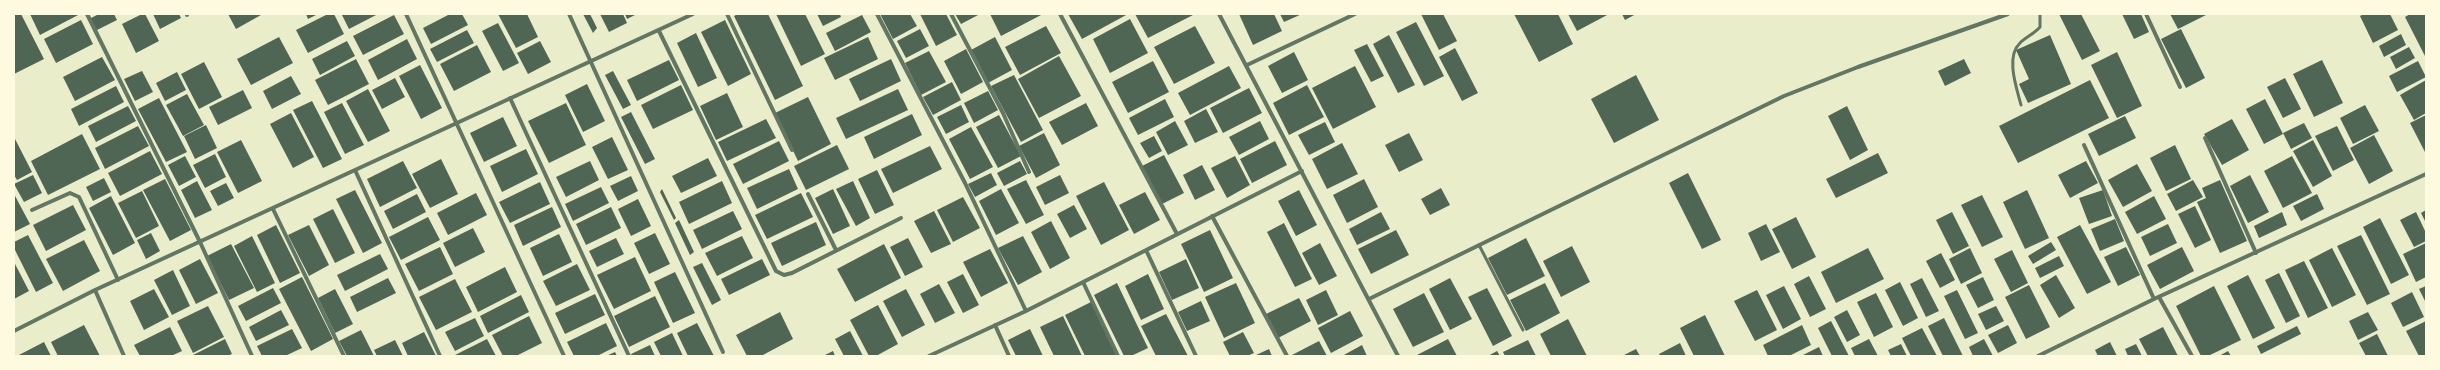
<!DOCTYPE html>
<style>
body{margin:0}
#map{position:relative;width:2440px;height:370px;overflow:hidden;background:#e9edc9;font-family:Lato,sans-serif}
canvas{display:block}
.frame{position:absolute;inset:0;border:15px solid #fefae0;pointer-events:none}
</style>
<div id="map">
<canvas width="2440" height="370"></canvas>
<div class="frame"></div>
</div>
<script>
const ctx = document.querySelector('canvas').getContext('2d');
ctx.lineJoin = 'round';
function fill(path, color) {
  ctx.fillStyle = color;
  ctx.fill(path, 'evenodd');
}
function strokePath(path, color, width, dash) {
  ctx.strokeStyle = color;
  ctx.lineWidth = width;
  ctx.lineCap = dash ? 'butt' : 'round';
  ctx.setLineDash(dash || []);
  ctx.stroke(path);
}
const building = new Path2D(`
 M14 14H21L44 59 14 74Z
 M30 14H80L40 35Z
 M99 14H114L117 20 95 31 89 19Z
 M142 14H145L159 41 136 53 122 24Z
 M153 14H179L181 18 160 29Z
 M228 14H261V15L236 29Z
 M306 14H318L308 19Z
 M328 14H334L344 34 308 53 296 30Z
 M345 14H378L349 29 342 15Z
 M450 14H462L468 25 431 44 423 28Z
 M498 14H527L538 37 516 48Z
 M583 14H590L597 28 593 33Z
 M600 14H623L627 23 609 32Z
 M625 14H637L627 19Z
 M738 14H768L803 86 775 100 734 16Z
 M776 14H805L825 54 801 66Z
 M817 14H840L841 17 823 26Z
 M880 14H910L917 26 893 39Z
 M920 14H946L957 35 936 46Z
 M955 14H980L961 24Z
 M990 14H1043L1001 36Z
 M1068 14H1128L1082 39Z
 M1135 14H1195L1148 38Z
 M1239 14H1274L1282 31 1253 45Z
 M1280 14H1302L1284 22Z
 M1421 14H1443L1457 41 1439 50Z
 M1514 14H1558L1573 44 1539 62Z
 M1568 14H1609L1577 31Z
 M1622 14H1636L1625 20Z
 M2059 14H2081L2100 51 2082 60Z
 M2122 14H2141L2149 32 2134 39Z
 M2170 14H2208L2178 29Z
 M2364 14H2390L2398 30 2373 43 2360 16Z
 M2410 14H2426V58L2405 17Z
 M394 15 404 34 363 55 353 36Z
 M862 15 871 32 835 51 826 33Z
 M1130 19 1148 53 1110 73 1093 39Z
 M81 20 93 44 56 63 44 39Z
 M725 20 751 74 728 86 701 32Z
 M1416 22 1444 76 1424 86 1396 32Z
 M498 23 519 63 503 71 482 31Z
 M1046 26 1061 53 1020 75 1005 47Z
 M1195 26 1215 63 1174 84 1154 47Z
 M920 29 929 46 906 58 897 41Z
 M2181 29 2205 78 2186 88 2161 39Z
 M467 30 474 43 437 62 430 49Z
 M696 33 717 78 698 87 677 43Z
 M2401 34 2406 45 2384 57 2379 46Z
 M1389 35 1415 85 1398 93 1373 44Z
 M2050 35 2071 84 2028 103 2019 84 2029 79 2016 50Z
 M279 37 293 63 251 85 237 59Z
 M868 37 878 59 835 80 824 58Z
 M995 37 1012 70 988 83 971 50Z
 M407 39 417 59 378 80 368 60Z
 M347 41 355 56 320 75 312 59Z
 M540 41 551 62 528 74 517 53Z
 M1367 44 1384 76 1371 82 1354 50Z
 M477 45 491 72 454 91 440 64Z
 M2409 47 2415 58 2396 69 2390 57Z
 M1455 48 1478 93 1462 101 1439 57Z
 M966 49 983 82 961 94 944 61Z
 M929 51 946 82 921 95 905 63Z
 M1294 52 1308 80 1282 93 1268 66Z
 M2117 52 2142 106 2117 118 2091 65Z
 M1059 56 1081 96 1039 118 1018 79Z
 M102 57 115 80 75 101 63 77Z
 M356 59 369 84 328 105 315 80Z
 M891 59 901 81 860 101 849 79Z
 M1964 59 1971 73 1945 86 1938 71Z
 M669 60 679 80 637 101 627 80Z
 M2322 60 2343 103 2314 117 2293 74Z
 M1153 61 1169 92 1128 113 1112 82Z
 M2418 61 2426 77 2397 92 2389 76Z
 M204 62 222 97 199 109 181 74Z
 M420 65 442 108 421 119 399 76Z
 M1229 66 1241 88 1190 115 1178 93Z
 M1355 66 1376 107 1333 129 1312 88Z
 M142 71 153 92 135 101 124 79Z
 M613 71 631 105 623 109 605 75Z
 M177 72 186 90 165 101 156 83Z
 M1014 75 1043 130 1021 142 991 86Z
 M1636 75 1659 120 1614 143 1591 99Z
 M291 76 301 94 272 109 263 91Z
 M395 78 405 97 382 109 372 90Z
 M2285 78 2301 109 2283 118 2267 87Z
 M2090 80 2109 118 2018 163 1999 126Z
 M2426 80V113L2414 120 2400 95Z
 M952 82 961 100 933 115 923 97Z
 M587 84 605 121 583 132 565 95Z
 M681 85 693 110 653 129 641 105Z
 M1307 85 1324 117 1289 135 1273 103Z
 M116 86 124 102 79 126 71 109Z
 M1249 88 1262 113 1223 133 1210 108Z
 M368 89 390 131 368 142 346 101Z
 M898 89 908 110 846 139 836 118Z
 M243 90 252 108 218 125 209 107Z
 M988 91 998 110 974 123 964 103Z
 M727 93 743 127 716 140 700 106Z
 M187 94 204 125 183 136 166 105Z
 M808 97 831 144 798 161 775 113Z
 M159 98 187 152 166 162 138 109Z
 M1165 99 1174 117 1138 135 1129 118Z
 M2265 99 2283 134 2264 144 2246 109Z
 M312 101 342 159 323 168 293 110Z
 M342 103 364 145 345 154 324 112Z
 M566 103 586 145 549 163 528 121Z
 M1086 103 1098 126 1062 145 1049 122Z
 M961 105 969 122 946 134 937 117Z
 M2365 105 2379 131 2353 144 2340 118Z
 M128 106 136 121 96 142 88 126Z
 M1847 106 1868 150 1850 160 1828 116Z
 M1206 109 1218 132 1195 143 1184 121Z
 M631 112 655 159 645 164 621 117Z
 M291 113 314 157 293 168 270 124Z
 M912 114 922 135 874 159 864 137Z
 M999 115 1021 156 998 168 976 127Z
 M2426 115V154L2410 123Z
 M2125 116 2136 138 2099 156 2088 134Z
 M503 117 517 146 484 162 470 133Z
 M766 119 776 138 727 161 718 142Z
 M2232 119 2249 150 2222 165 2204 134Z
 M1175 121 1188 145 1168 155 1156 132Z
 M1260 121 1269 139 1239 155 1229 137Z
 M1325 122 1335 142 1309 155 1298 135Z
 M2304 123 2312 138 2291 149 2283 133Z
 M206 125 217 148 195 159 184 136Z
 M138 126 149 146 105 169 95 148Z
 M2337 126 2354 160 2333 171 2315 136Z
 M971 127 993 167 970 179 949 139Z
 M1044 133 1060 165 1036 178 1019 146Z
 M1409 133 1423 160 1399 172 1385 145Z
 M82 134 100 169 48 195 31 161Z
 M2374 135 2393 171 2369 184 2350 148Z
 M1154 136 1162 151 1149 158 1140 143Z
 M14 137 32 172 17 180 14 175Z
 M612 137 628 170 608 179 592 147Z
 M241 140 262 181 238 193 217 152Z
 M2313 140 2332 176 2313 187 2293 151Z
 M779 141 789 161 743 184 733 164Z
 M1275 141 1287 165 1252 183 1240 159Z
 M1342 143 1358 174 1327 189 1312 159Z
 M837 145 849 169 806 190 794 166Z
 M2175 145 2191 179 2166 191 2150 158Z
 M930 146 942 169 893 193 881 169Z
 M526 149 538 174 502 192 490 166Z
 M150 151 162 174 120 196 108 173Z
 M1878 153 1888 173 1836 198 1826 179Z
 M215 154 226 177 205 188 193 165Z
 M1164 155 1184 193 1162 204 1142 166Z
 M185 156 196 177 179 186 168 165Z
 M1235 156 1250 185 1227 198 1211 168Z
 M2292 156 2312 193 2283 208 2264 171Z
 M708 158 717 176 681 193 672 176Z
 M441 159 458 194 430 208 412 174Z
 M403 161 417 188 380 207 367 179Z
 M590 161 599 180 566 197 556 177Z
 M1020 161 1027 174 1004 186 997 173Z
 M2086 161 2098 183 2070 198 2058 175Z
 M2137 164 2152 191 2123 207 2108 180Z
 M1202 165 1215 190 1195 200 1183 175Z
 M789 169 798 189 757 209 747 188Z
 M877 170 894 205 875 214 858 179Z
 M991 173 997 185 975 197 968 184Z
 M1688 173 1721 240 1702 249 1669 183Z
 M33 175 42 193 24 202 14 184Z
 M1060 175 1069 193 1045 205 1036 187Z
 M2250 175 2269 212 2248 223 2230 186Z
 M631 176 638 191 618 201 610 186Z
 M104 178 111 192 93 201 86 187Z
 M165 179 191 230 170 241 143 190Z
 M1364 179 1378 207 1347 223 1333 195Z
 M1026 180 1044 215 1026 224 1007 189Z
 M2193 180 2203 197 2176 211 2167 194Z
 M2220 180 2247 241 2220 253 2197 202 2206 198 2202 188Z
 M197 181 212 210 195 218 181 190Z
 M722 181 732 203 689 224 679 202Z
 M853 181 870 218 856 226 836 189Z
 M540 182 550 204 510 223 499 202Z
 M1104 182 1129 230 1101 245 1076 196Z
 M226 183 234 198 218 206 210 191Z
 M601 187 609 203 573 221 565 204Z
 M1441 188 1450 205 1430 215 1421 199Z
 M662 189 676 218 674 220 660 192Z
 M833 189 850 226 833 234 815 198Z
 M1001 189 1019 223 996 235 979 201Z
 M355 190 382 243 363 253 336 199Z
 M1299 190 1317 225 1296 236 1278 201Z
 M2027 190 2049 238 2025 249 2003 202Z
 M2103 190 2112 216 2089 224 2079 198Z
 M142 191 159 226 136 238 118 203Z
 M1145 192 1160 220 1134 234 1119 205Z
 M476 193 487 215 448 235 437 213Z
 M801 193 813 217 767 239 755 215Z
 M14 194 30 224 14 232Z
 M417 194 426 212 393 229 384 211Z
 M2317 194 2324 209 2301 221 2293 206Z
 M1982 195 2003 237 1982 247 1961 205Z
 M111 196 135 243 113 255 89 208Z
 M2154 196 2166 219 2137 234 2125 212Z
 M963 197 980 228 953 242 937 210Z
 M638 199 651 226 631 236 618 209Z
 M73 205 86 230 46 251 33 225Z
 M1074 205 1087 229 1070 238 1057 214Z
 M2195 206 2211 240 2195 248 2178 214Z
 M552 207 561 227 523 246 514 225Z
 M611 207 621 228 586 245 576 224Z
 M333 209 355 253 335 263 313 219Z
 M2426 210V223L2421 213Z
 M733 211 742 229 702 249 693 230Z
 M934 211 951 244 931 253 914 221Z
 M1381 212 1390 229 1357 245 1349 229Z
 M1952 212 1969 246 1953 254 1936 220Z
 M2282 212 2287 225 2259 238 2254 226Z
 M2416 212 2426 233V241L2414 247 2400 220Z
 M428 217 440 240 401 260 389 237Z
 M1796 217 1816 257 1792 269 1772 229Z
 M2380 218 2409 275 2391 284 2363 227Z
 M2115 219 2124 241 2100 251 2091 229Z
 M679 220 694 252 690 255 675 223Z
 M1051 221 1070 258 1050 269 1031 232Z
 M816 222 826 245 782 266 771 243Z
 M1284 223 1312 279 1295 287 1267 232Z
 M1766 224 1780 252 1761 261 1748 233Z
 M2168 224 2177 243 2150 256 2141 237Z
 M276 225 300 273 280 283 257 235Z
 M309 225 329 265 309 276 288 235Z
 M2080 225 2111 282 2087 294 2057 237Z
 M473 228 485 252 455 267 443 243Z
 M1210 230 1233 278 1204 292 1181 244Z
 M1396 230 1409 255 1371 274 1358 249Z
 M151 233 160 251 146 259 137 240Z
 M655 233 670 264 649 274 634 243Z
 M559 234 572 262 543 276 530 248Z
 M28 235 53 283 36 292 14 248V242Z
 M2361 235 2390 294 2367 305 2337 246Z
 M252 236 275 283 257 292 234 246Z
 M742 236 753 258 717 276 705 253Z
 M1023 236 1042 272 1018 285 998 248Z
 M616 238 624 254 597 267 589 251Z
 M908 238 923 267 905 276 890 247Z
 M1526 238 1545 276 1507 295 1488 258Z
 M84 240 100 271 63 291 46 259Z
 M2051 242 2056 250 2033 264 2028 256Z
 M1320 243 1337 276 1319 285 1302 253Z
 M2426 243V277L2416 282 2403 254Z
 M231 244 254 288 229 300 207 256Z
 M884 244 901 278 855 302 837 269Z
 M1572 246 1590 282 1561 297 1543 261Z
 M440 247 453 274 419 291 405 264Z
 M2126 247 2140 275 2118 286 2104 257Z
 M2182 247 2194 271 2160 289 2147 265Z
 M1868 248 1884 279 1836 303 1821 272Z
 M1970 248 1982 273 1961 284 1949 259Z
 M2332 248 2356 295 2332 307 2309 260Z
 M990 249 1008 283 981 297 963 262Z
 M2012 250 2028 283 2011 292 1994 259Z
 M1941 253 1955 280 1940 288 1926 261Z
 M380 254 388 269 345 291 337 275Z
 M2059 256 2064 266 2040 278 2035 268Z
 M635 257 651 291 614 309 597 275Z
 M200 259 218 293 196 304 179 270Z
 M762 259 770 275 729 295 721 279Z
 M1186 259 1199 288 1172 300 1159 272Z
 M2304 261 2328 308 2308 318 2285 270Z
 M14 262 29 291 14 299Z
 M702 263 721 300 712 305 693 267Z
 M577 264 590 290 556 306 543 281Z
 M505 267 517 292 478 312 466 287Z
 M173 270 190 306 172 315 154 280Z
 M675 272 695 313 673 323 654 282Z
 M2279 273 2300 316 2286 323 2265 280Z
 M963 274 979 305 963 313 947 282Z
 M1148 274 1164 309 1141 320 1125 286Z
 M2056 275 2075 308 2059 318 2040 285Z
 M2248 275 2275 328 2253 339 2227 286Z
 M1809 276 1826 309 1810 317 1794 284Z
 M302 277 333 339 311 351 279 289Z
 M1983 277 1994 300 1978 308 1966 285Z
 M388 278 396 293 357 312 350 297Z
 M1450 278 1472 319 1450 330 1429 289Z
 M1922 278 1939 311 1926 317 1910 284Z
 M455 279 472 312 436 330 419 297Z
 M1900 282 1918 318 1903 326 1885 290Z
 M1117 283 1148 348 1131 356H1124L1094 295Z
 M1236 283 1255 323 1224 338 1205 297Z
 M1545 283 1560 313 1526 331 1510 300Z
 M939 284 955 313 935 323 920 294Z
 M2029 285 2050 327 2026 339 2005 297Z
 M1784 286 1801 319 1783 329 1766 295Z
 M2214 286 2241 340 2208 356H2201L2176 306Z
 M2426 286V303L2419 289Z
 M273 288 281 303 246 321 238 306Z
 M1487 288 1512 336 1493 346 1468 297Z
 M154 289 169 317 144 330 130 301Z
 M335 289 353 324 335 333 318 298Z
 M906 289 925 325 902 337 883 301Z
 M1326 290 1338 315 1318 325 1306 300Z
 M1757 290 1777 330 1755 341 1734 301Z
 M1957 290 1978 333 1965 339 1944 296Z
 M2412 292 2424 317 2403 327 2391 303Z
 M1424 293 1444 332 1413 347 1393 309Z
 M1876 293 1893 327 1874 337 1857 302Z
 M595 294 605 315 565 334 555 313Z
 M521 295 529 312 488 333 480 316Z
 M655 296 670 327 629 347 614 316Z
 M1299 298 1311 321 1278 338 1266 314Z
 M1201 301 1210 321 1187 331 1178 312Z
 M1091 302 1117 356H1085L1065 315Z
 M878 305 898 344 876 356H869L850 320Z
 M208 306 224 337 193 353 177 321Z
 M1996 306 2004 321 1986 330 1978 314Z
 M281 310 289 325 256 341 249 327Z
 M1847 310 1860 335 1847 342 1834 317Z
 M1350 311 1363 336 1331 353 1318 328Z
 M780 312 793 339 761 356H747L736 335Z
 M2368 312 2378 330 2358 340 2349 321Z
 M1166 314 1188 356H1156L1141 326Z
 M1705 315 1725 356H1694L1680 328Z
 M529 316 542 343 516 356H503L492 335Z
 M1063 316 1082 356H1054L1040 327Z
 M475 318 484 336 455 351 445 332Z
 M1944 318 1963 356H1943L1928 326Z
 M1568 319 1587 356H1551L1540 334Z
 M1831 321 1849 356H1832L1818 328Z
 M2426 321V356H2419L2406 331Z
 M606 323 617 346 597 356H574L567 342Z
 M697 323 714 356H688L677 333Z
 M84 325 100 356H58L51 342Z
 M1802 325 1811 345 1789 356H1768L1763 345Z
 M2008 325 2017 343 1998 353 1988 335Z
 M2297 326 2301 334 2261 354 2257 346Z
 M170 327 182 351 171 356H140L134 345Z
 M2163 327 2178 356H2148L2139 339Z
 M1922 328 1937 356H1911L1902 338Z
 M292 329 302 348 285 356H262L257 346Z
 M1030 329 1043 356H1016L1008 340Z
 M361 330 374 356H347L339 341Z
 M850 331 863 356H844L835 339Z
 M424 332 436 356H408L402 343Z
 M1243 332 1254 353 1247 356H1230L1223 342Z
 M672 333 683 356H661L654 342Z
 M2377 334 2388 356H2366L2359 343Z
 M225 339 232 354 227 356H191Z
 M487 339 496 356H453Z
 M1448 339 1457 356H1418L1417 355Z
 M1869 339 1878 356H1855L1851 348Z
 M1984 339 1993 356H1973L1969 347Z
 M395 340 403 356H377L374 350Z
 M1528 340 1536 356H1505L1503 352Z
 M1319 341 1327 356H1290Z
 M44 342 51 356H17Z
 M2110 342 2117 356H2098L2095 350Z
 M1680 343 1686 356H1660L1659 354Z
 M1901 344 1907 356H1891L1888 350Z
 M2136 344 2142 356H2128L2125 349Z
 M650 345 655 356H632L631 354Z
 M1362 345 1367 356H1342Z
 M1819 347 1823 356H1804L1803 355Z
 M1269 349 1272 356H1254Z
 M1636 349 1640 356H1622Z
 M833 351 835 356H823Z
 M1497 351 1500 356H1488Z
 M2228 351 2231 356H2219Z
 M615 352 617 356H606Z`);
const service = new Path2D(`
 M2021 105C2017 89 2005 57 2020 43 2026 37 2034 34 2040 27V14
 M1479 245 1523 330`);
const minor = new Path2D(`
 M87 14 200 242 252 356
 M187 14V15
 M406 14 564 356
 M569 14 723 352
 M727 14 792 150
 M877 14 965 183 1026 311
 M951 14 1003 113 1029 172
 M1060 14 1177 234
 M1219 14 1398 356
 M2146 14 2180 87
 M659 31 776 271 784 275 792 273 901 218
 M1247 65 1355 14
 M510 98 629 356
 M2205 138 2256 253
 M2084 145 2154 299
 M355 170 440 356
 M808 194 836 250
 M273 209 344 356
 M32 210 70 193 79 197 118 280
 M1212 216 1287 356
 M1146 250 1196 356
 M1083 282 1118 356
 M95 290 124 356
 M2159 297 2192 356
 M1369 299 1784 96 1858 67 2008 14
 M995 325 1009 356
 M14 331 95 290 693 14
 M929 356 1026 311 1302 171
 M2038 356 2154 299 2426 174`);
fill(building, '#4f6655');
strokePath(service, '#617663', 3);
strokePath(minor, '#617663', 4);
</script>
